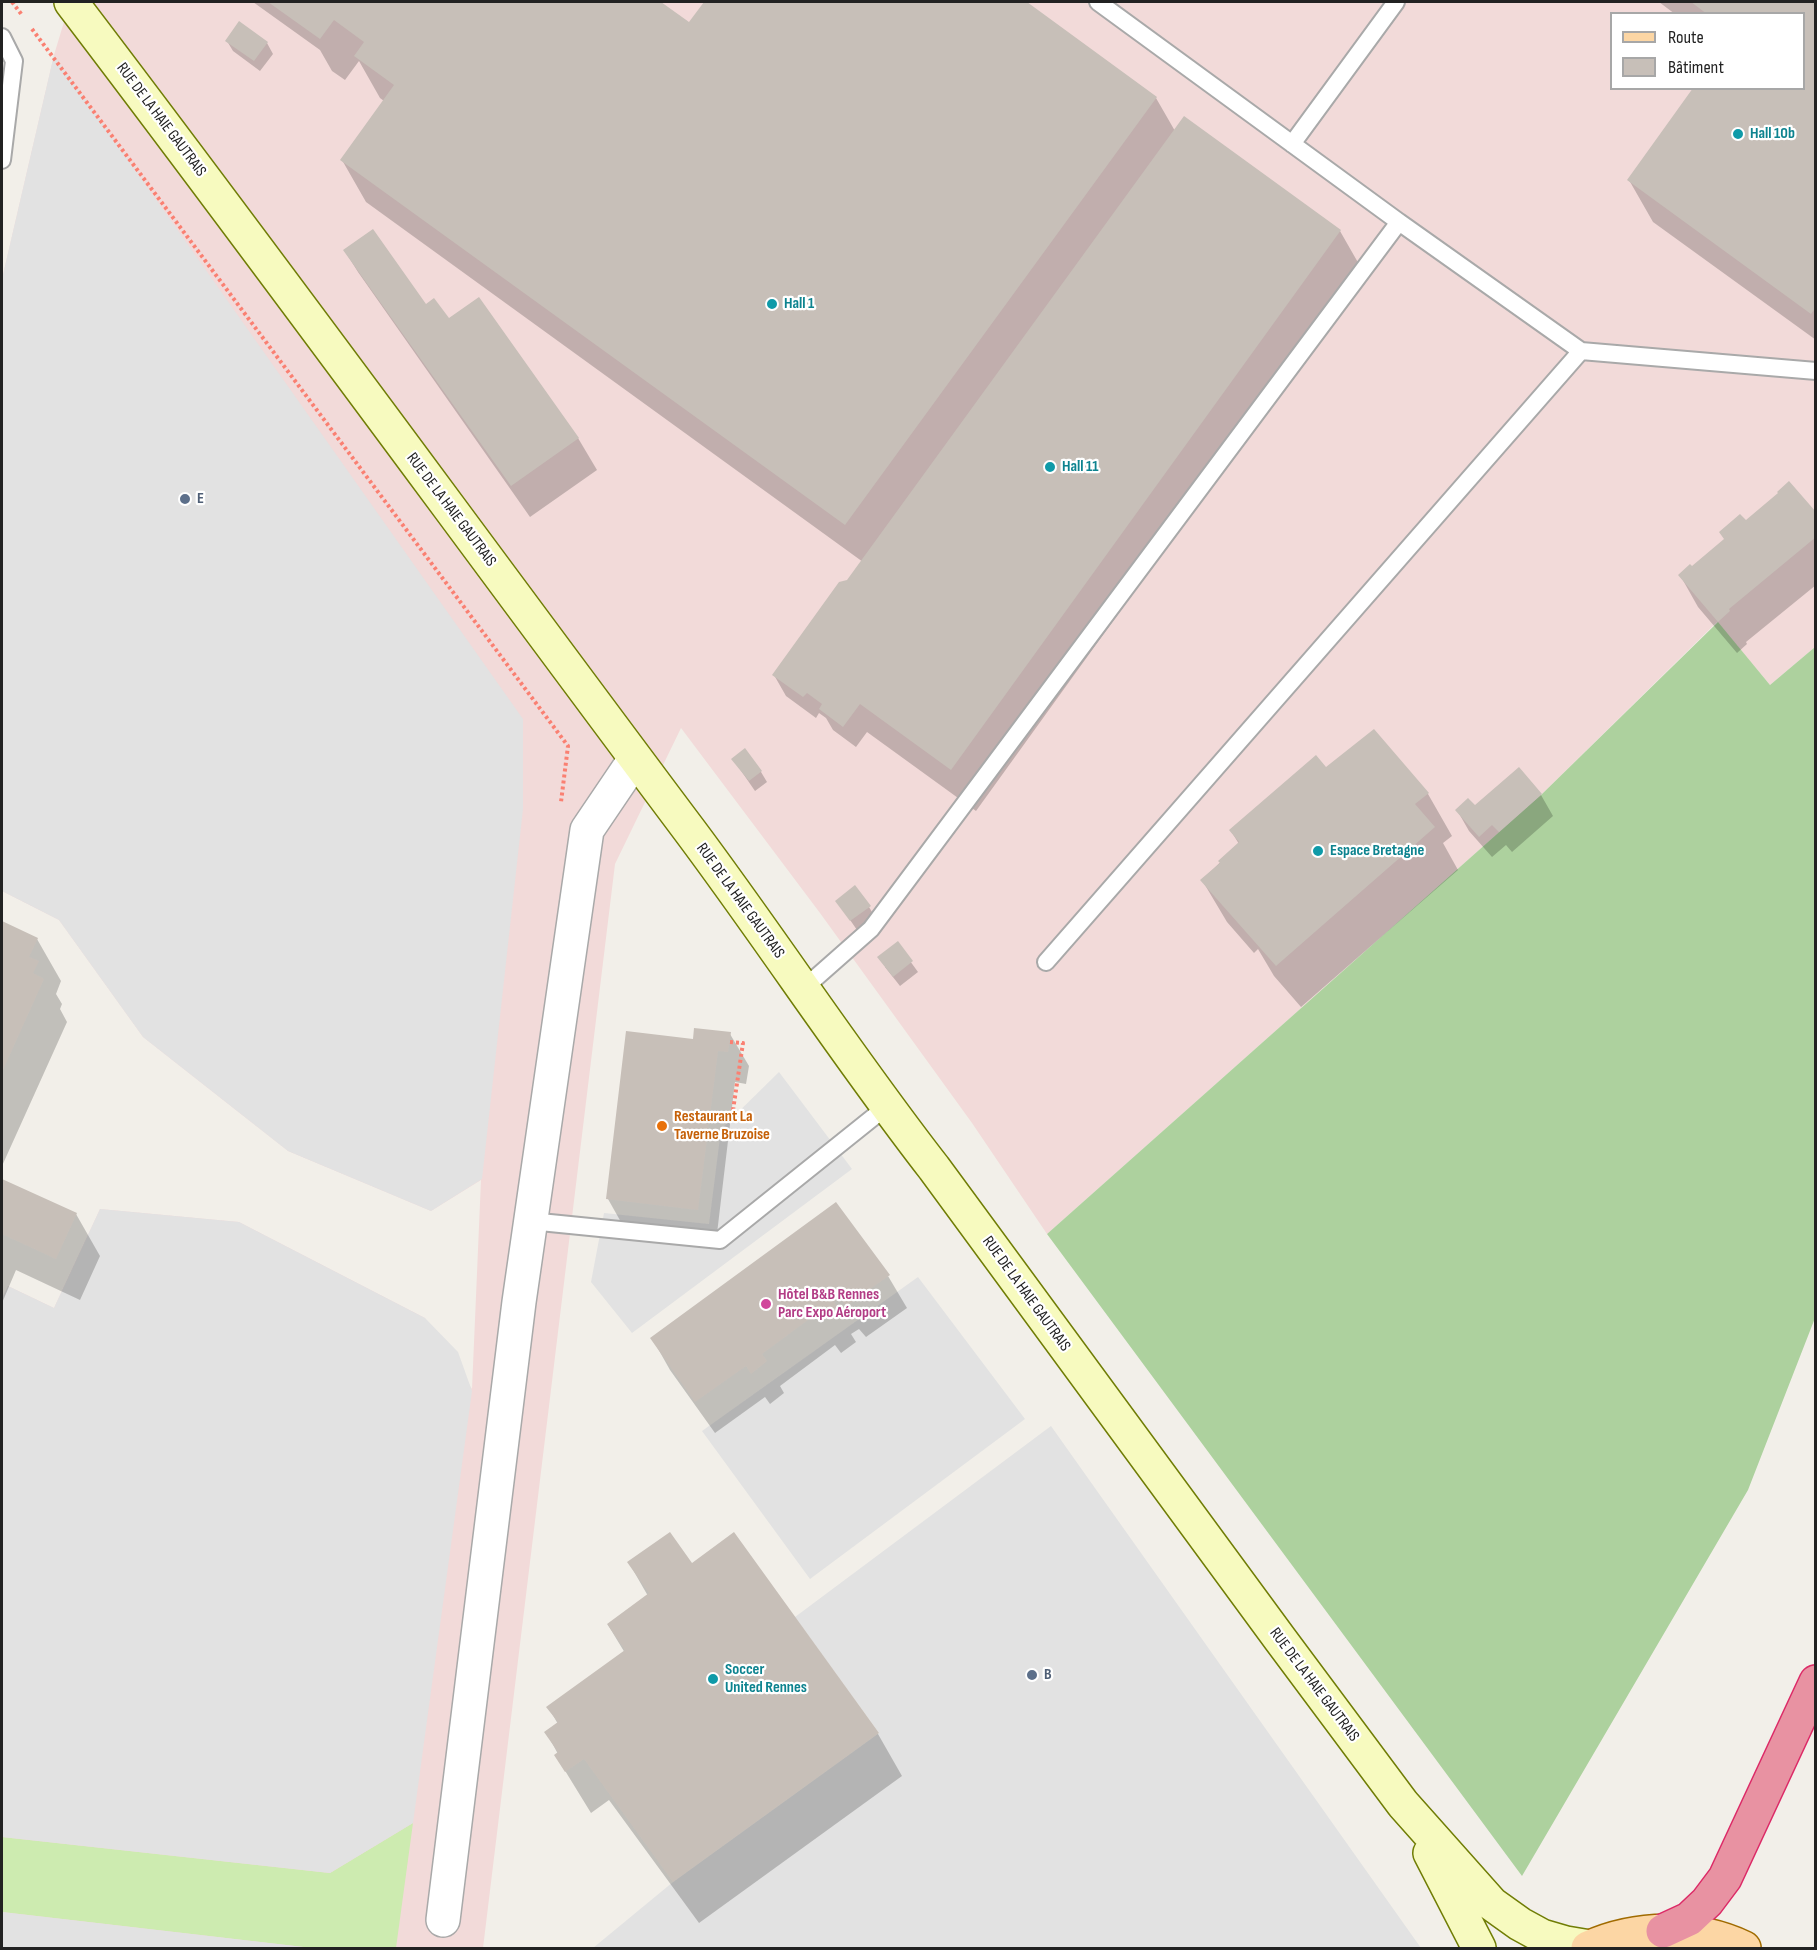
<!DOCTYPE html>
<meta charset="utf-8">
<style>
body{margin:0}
#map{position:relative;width:1817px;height:1950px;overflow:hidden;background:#f2efe9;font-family:"Sofia Sans Condensed",sans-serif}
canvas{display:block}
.frame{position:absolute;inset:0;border:3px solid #222;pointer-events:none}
.legend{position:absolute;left:1610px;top:12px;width:195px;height:78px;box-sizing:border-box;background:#fff;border:2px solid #a7a7a7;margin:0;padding:8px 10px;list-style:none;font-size:18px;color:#222}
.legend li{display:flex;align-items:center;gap:12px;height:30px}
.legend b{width:30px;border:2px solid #a7a7a7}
</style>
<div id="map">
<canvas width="1817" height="1950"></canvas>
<div class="frame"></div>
<ul class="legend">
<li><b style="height:8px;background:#fcd6a4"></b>Route</li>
<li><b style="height:16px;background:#c7bfb8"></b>Bâtiment</li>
</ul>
</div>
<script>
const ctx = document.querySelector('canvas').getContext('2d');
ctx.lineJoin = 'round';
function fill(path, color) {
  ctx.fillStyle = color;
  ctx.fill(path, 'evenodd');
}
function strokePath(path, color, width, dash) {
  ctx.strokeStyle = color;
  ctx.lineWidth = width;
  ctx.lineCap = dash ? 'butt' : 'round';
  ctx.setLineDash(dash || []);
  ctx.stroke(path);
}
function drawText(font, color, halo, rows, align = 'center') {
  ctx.font = font + ' "Sofia Sans Condensed",sans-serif';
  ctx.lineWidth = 4.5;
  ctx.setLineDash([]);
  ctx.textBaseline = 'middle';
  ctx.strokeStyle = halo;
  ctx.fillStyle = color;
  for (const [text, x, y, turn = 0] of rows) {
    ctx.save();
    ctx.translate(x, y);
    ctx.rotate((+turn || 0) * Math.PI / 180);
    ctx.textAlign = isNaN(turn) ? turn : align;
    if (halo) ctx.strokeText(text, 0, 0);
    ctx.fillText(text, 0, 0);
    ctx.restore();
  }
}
const commercial = new Path2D(`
 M70 2H1815V647L1770 685 1717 622 1542 794 1047 1234 972 1123 820 913 681 728 615 864 483 1948H2V1298L8 1286 54 1308 100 1209 239 1222 425 1318 472 1389 481 1180 431 1211 288 1151 143 1037 59 920 2 891V279L54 55ZM1612 14H1804V88H1612Z`);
const grass = new Path2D(`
 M413 1823 396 1948H312L2 1912V1837L330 1873Z`);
const forest = new Path2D(`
 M1718 622 1770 685 1815 647V1318L1748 1490 1522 1876 1047 1234 1542 794Z`);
const parking = new Path2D(`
 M54 55 523 719V809L482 1179 431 1211 288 1151 143 1037 59 920 2 891V279Z
 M779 1072 852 1169 632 1333 591 1282 604 1213 709 1224 721 1129Z
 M100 1209 239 1222 425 1318 458 1352 472 1391 413 1823 330 1873 2 1837V1298L8 1286 54 1308Z
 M918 1277 1025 1419 810 1579 702 1431Z
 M1051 1426 1421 1948H593L673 1882 879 1733 795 1617Z
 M2 1912 312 1948H2Z`);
const shadow = new Path2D(`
 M253 2H659L690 24 706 2H1025L1156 98 1175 131 1340 231 1364 273 976 811 867 732 856 747 833 730 826 718 819 713 816 718 786 696 774 675 863 562 366 202 342 160 384 101 380 98 359 61 345 80 332 71 320 50Z
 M1659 2H1816V340L1653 222 1629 180 1804 88V14H1675Z
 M227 41 267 43 273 54 260 71 233 51Z
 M345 251 448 320 578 438 597 470 530 517 358 272Z
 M1816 514V585L1746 642 1747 644 1737 653 1698 607 1680 575 1692 568 1746 522Z
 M733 759 761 772 767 782 755 791Z
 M1326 769 1428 794 1452 836 1443 843 1458 870 1301 1007 1274 976 1258 949 1254 953 1227 922 1202 880 1239 844 1231 831Z
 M1541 795 1553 816 1512 852 1506 845 1492 857 1469 831 1457 810Z
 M837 901 869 907 875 917 857 930Z
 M2 923 37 939 61 981 56 994 62 1004 60 1009 67 1022 2 1166Z
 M897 943 918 972 900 986 885 967Z
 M730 1034 749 1066 746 1084 735 1082 716 1242 626 1231 608 1199 694 1041Z
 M2 1180 76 1214 100 1256 80 1300 16 1270 2 1303Z
 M888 1276 907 1308 866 1337 859 1329 851 1334 856 1342 841 1353 835 1345 780 1386 784 1393 770 1404 765 1397 715 1433 670 1370 652 1338Z
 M733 1534 878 1734 902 1776 699 1923 609 1800 591 1813 556 1756 558 1754 546 1732 558 1724 548 1707 625 1653 608 1625 648 1596 629 1563 692 1565Z`);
const building = new Path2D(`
 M268 2H661L689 22 704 2H1027L1157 97 845 525 340 160 394 85 354 56 364 42 334 20 320 39Z
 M1691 2H1816V307L1811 314 1627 180 1693 88H1804V14H1707Z
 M239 21 268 42 254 61 225 41Z
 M1184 116 1341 230 951 770 860 704 843 727 819 709 822 704 807 693 803 697 772 675 839 582 847 580Z
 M373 229 426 304 434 298 449 318 479 297 579 438 511 486 343 250Z
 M1789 481 1816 512V537L1729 609 1730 611 1718 622 1678 575 1690 564 1692 566 1724 539 1719 532 1740 514 1746 520 1778 493 1777 492Z
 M1374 729 1429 793 1415 804 1435 827 1276 966 1200 880 1220 863 1218 861 1239 842 1229 830 1316 755 1326 767Z
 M745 748 762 771 749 781 731 759Z
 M1519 767 1542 794 1499 832 1492 825 1479 837 1455 810 1468 798 1475 805Z
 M855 885 871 906 850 921 835 901Z
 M2 921 38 938 29 957 39 961 33 973 44 979 2 1072Z
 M898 941 913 961 893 977 877 957Z
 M694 1028 731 1032 728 1052 718 1051 698 1210 606 1199 626 1031 693 1039Z
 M2 1179 77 1213 56 1259 2 1234Z
 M836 1202 890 1275 846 1306 840 1298 834 1302 839 1309 821 1322 816 1314 762 1354 767 1361 751 1374 746 1366 695 1402 650 1338Z
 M670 1532 692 1563 734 1532 879 1733 673 1882 584 1759 565 1772 554 1755 558 1752 544 1732 558 1722 546 1707 625 1650 607 1624 649 1593 627 1562Z`);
const path = new Path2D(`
 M12 2 22 15
 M32 29 568 746 561 802
 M730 1042 743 1043 732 1117`);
const lane = new Path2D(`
 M2 37 14 61 2 160
 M1292 144 1396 2
 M1581 351 1816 371
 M1046 962 1581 351 1399 222
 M803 989 871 929 1399 222 1098 2
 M530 1221 720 1240 886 1107`);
const street = new Path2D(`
 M443 1920 519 1302 587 830 635 759`);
const secondary = new Path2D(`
 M71 2C280 276 483 555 690 831 773 942 849 1059 934 1168L1280 1639 1403 1804 1492 1904 1520 1924 1542 1936 1566 1943 1590 1947
 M1430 1853 1479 1948`);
const primary = new Path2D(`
 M1588 1948C1636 1926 1696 1925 1744 1948`);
const highway = new Path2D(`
 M1663 1931 1689 1919 1707 1902 1725 1878 1816 1682`);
const markers = [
 [1738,134,6,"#0f9aa8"],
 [772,304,6,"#0f9aa8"],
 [1050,467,6,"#0f9aa8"],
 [185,499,6,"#5c6f8a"],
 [1318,851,6,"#0f9aa8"],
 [662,1126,6,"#e8710a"],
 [766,1304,6,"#d1479c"],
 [1032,1675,6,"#5c6f8a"],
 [713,1679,6,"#0f9aa8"]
];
const streetNames = [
 ["RUE DE LA HAIE GAUTRAIS",161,120,53],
 ["RUE DE LA HAIE GAUTRAIS",451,510,53],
 ["RUE DE LA HAIE GAUTRAIS",740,901,54],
 ["RUE DE LA HAIE GAUTRAIS",1026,1294,54],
 ["RUE DE LA HAIE GAUTRAIS",1314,1685,53]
];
const cultureNames = [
 ["Hall 10b",1750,134],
 ["Hall 1",784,304],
 ["Hall 11",1062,467],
 ["Espace Bretagne",1330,851],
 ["Soccer",725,1670],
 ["United Rennes",725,1688]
];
const serviceNames = [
 ["E",197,499],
 ["B",1044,1675]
];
const foodNames = [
 ["Restaurant La",674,1117],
 ["Taverne Bruzoise",674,1135]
];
const hotelNames = [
 ["Hôtel B&B Rennes",778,1295],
 ["Parc Expo Aéroport",778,1313]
];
fill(commercial, '#f2dad9');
fill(grass, '#cdebb0');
fill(forest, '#add19e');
fill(parking, '#e2e2e2');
fill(shadow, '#0003');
fill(building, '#c7bfb8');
strokePath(lane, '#a9a9a9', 20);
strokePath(street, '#a9a9a9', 36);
strokePath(secondary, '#707d05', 36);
strokePath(primary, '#a06b00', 36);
strokePath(highway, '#dc2a67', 36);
strokePath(path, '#fa8072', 4, [3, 3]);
strokePath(lane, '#fff', 16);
strokePath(street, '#fff', 33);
strokePath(secondary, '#f7fabf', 33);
strokePath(primary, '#fcd6a4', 33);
strokePath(highway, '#e892a2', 33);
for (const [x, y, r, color] of markers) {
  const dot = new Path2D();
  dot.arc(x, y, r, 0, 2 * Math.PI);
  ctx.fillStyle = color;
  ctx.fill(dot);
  strokePath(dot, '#fff', 2);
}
drawText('16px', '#222', '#fff', streetNames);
drawText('bold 16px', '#0d838f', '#fff', cultureNames, 'left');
drawText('bold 16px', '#4e5e75', '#fff', serviceNames, 'left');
drawText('bold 16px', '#c56008', '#fff', foodNames, 'left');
drawText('bold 16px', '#b23c85', '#fff', hotelNames, 'left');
</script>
